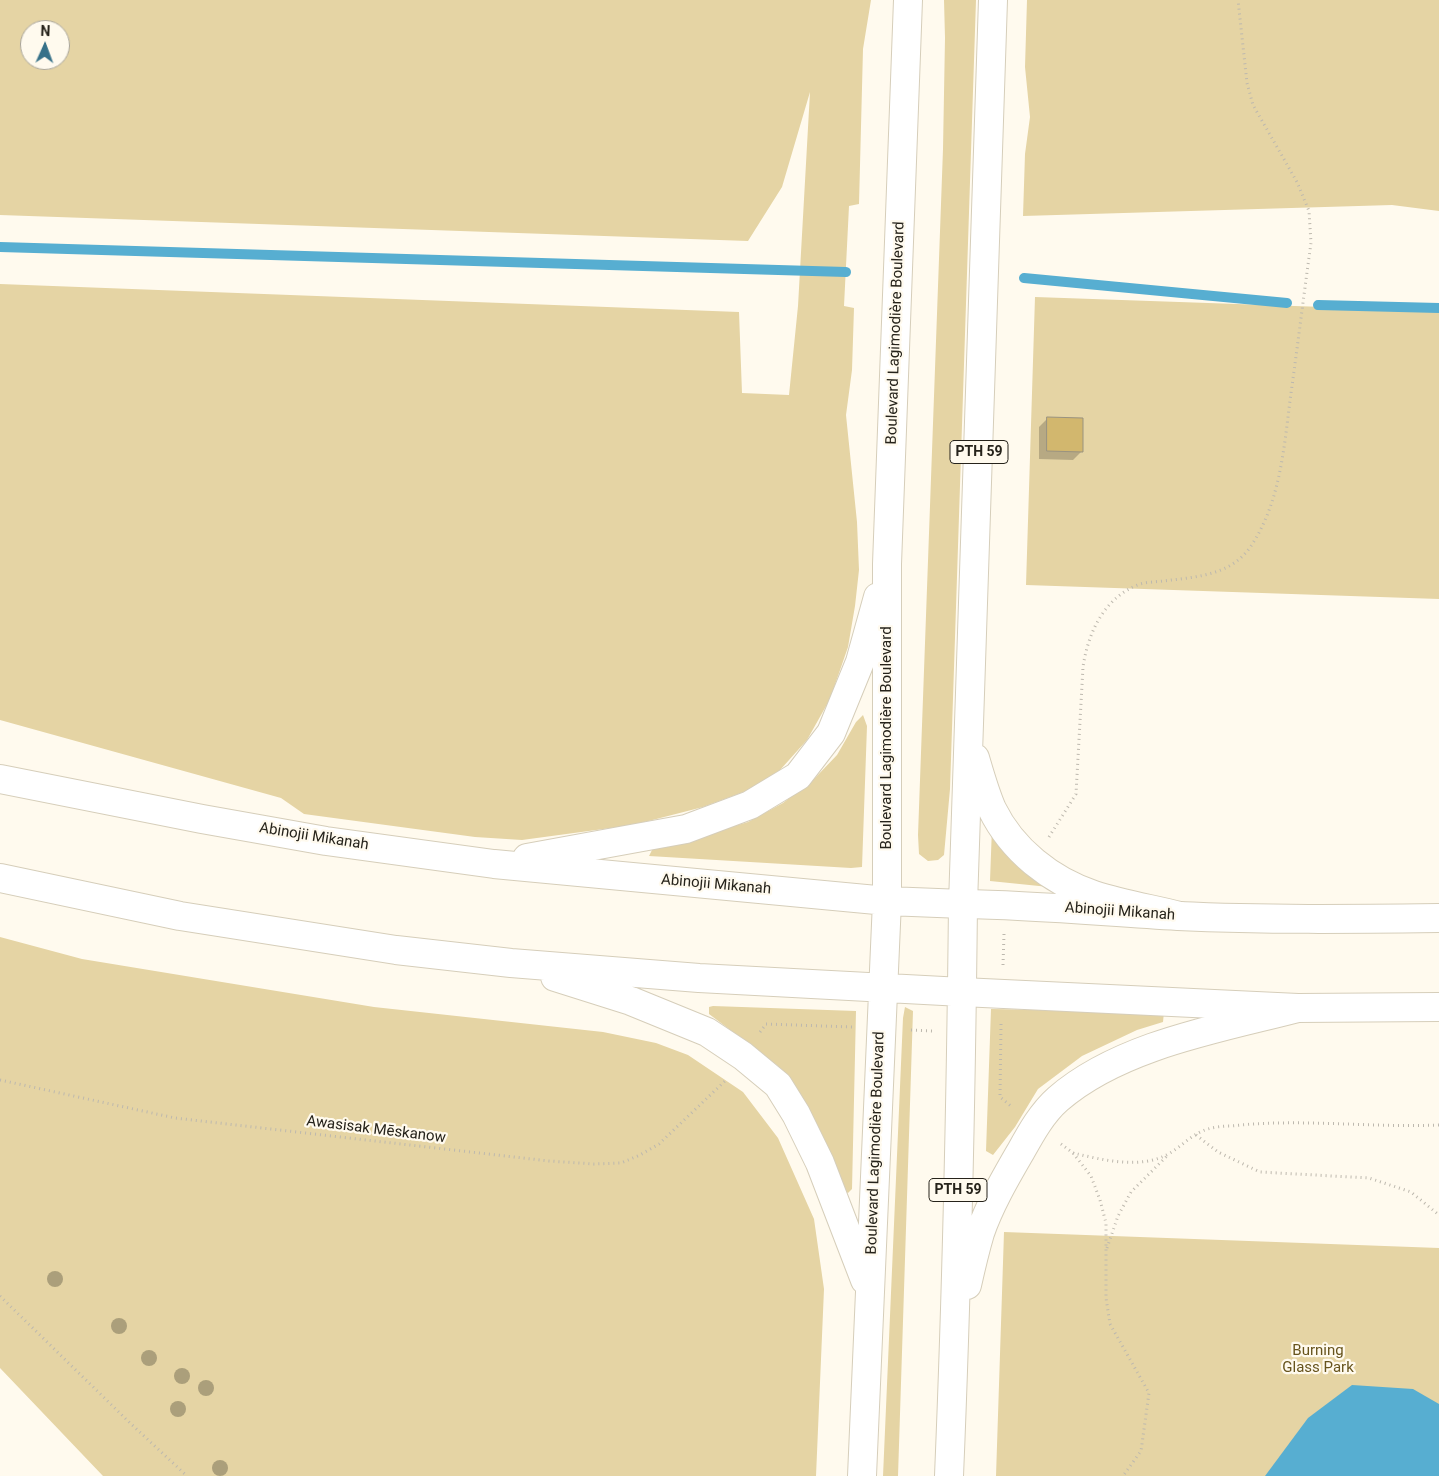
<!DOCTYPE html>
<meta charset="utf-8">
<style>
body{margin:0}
#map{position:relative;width:1439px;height:1476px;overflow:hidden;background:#fffaee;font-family:Roboto,sans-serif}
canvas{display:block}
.north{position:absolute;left:20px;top:20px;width:50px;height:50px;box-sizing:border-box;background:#fffaee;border:1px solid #a8a49a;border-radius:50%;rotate:2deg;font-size:14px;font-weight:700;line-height:20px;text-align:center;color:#26231b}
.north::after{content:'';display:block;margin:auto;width:18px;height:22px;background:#367189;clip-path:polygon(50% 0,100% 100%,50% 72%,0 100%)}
</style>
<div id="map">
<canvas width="1439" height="1476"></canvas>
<div class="north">N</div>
</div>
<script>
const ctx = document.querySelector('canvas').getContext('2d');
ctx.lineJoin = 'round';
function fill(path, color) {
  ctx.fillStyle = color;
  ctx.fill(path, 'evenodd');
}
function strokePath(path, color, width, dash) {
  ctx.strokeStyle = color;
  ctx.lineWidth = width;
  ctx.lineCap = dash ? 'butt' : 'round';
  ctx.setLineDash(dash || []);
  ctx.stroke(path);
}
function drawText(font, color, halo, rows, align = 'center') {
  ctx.font = font + ' Roboto,sans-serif';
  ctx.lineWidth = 4.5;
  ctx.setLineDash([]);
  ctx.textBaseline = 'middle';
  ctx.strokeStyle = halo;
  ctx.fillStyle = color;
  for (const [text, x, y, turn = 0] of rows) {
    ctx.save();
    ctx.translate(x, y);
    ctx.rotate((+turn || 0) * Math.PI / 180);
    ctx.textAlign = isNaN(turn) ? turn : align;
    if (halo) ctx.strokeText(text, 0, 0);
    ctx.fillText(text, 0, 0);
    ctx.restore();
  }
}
const green = new Path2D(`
 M0 0H871L863 49 859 204 849 206 844 306 854 308 852 370 846 415 857 522 859 570 855 606 848 647 830 699 807 740 780 770 749 790 703 807 633 825 522 840 475 837 304 814 281 798 0 720V284L739 312 742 393 789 395 798 306 810 92 782 187 748 241 0 215ZM30 30H60V60H30Z
 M944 0H976L950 789 944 855 938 860 928 861 919 854 918 835 943 149 945 38Z
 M1027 0H1439V211L1392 205 1023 216 1025 154 1030 117 1025 67Z
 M1035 297 1439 311V599L1026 585Z
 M863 715 867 726 862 867 851 868 649 856 652 850 748 822 783 803 815 778 837 755 856 722Z
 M992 827 1049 887 990 881Z
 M0 937 82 959 374 1007 603 1032 656 1043 688 1055 743 1092 778 1138 814 1219 824 1289 816 1476H103L0 1368Z
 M713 1006 856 1011 852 1189 848 1193 844 1191 829 1151 809 1108 778 1066 709 1014V1007Z
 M905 1007 913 1011 898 1476H883L903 1018Z
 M991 1009 1164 1012 1163 1022 1137 1030 1082 1056 1038 1089 1015 1127 993 1155 986 1151Z
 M1004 1232 1439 1248V1476H996Z`);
const water = new Path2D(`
 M1352 1385 1413 1389 1439 1404V1476H1265L1308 1418Z`);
const shadow = new Path2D(`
 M1048 418 1081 452 1073 460 1039 459V427Z`);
const stream = new Path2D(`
 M0 247 846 272
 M1024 278 1287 303
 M1318 305 1439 308`);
const building = new Path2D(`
 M1047 417 1083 418V452L1047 451Z`);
const path = new Path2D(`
 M1049 837 1076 794 1083 667C1088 633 1104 597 1140 584 1147 582 1155 582 1163 581 1195 577 1231 576 1251 546 1281 501 1284 446 1291 393 1298 343 1304 293 1311 243L1309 211 1297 182 1253 105 1247 83 1238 0
 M1003 965 1004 934
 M1001 1024 1000 1097 1012 1107
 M911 1030 932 1031
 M760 1032 766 1024 852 1027
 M0 1080 175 1118 549 1161 594 1164 621 1163 640 1155 659 1144 726 1080
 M1196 1135 1218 1152 1260 1172 1369 1178 1411 1192 1439 1215
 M1061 1144 1073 1153 1091 1176 1100 1200 1106 1223V1298L1110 1324 1149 1393 1141 1451 1123 1476
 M1073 1153C1103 1160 1142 1170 1170 1153 1182 1146 1193 1133 1208 1129 1215 1127 1223 1126 1231 1126 1300 1118 1370 1128 1439 1125
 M1107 1248 1118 1216 1131 1192 1168 1155
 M0 1296 130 1423 187 1476`);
const secondary = new Path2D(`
 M963 904C1035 905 1106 912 1178 916 1265 920 1352 919 1439 918
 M962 992 1298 1008 1439 1007`);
const primary = new Path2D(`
 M975 758C980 775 985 793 992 809 1012 850 1051 881 1094 895 1122 904 1152 909 1180 916
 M0 779 202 819 326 841 494 864 887 901 963 904
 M527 858 686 829 750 805 798 776 831 733 860 662 878 597
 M0 878 180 916 396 950 511 963 699 978 962 992
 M555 977 631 1001 707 1032 743 1056 778 1085 796 1114 820 1163 865 1280
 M967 1285C971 1267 975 1250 980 1233 990 1204 1006 1177 1021 1151 1031 1133 1042 1113 1058 1099 1120 1045 1221 1028 1298 1008
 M862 1476 887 901V564L908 0
 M949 1476C957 1285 961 1095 963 904L993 0`);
const trees = [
 [55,1279],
 [119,1326],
 [149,1358],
 [182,1376],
 [206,1388],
 [178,1409],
 [220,1468]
];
const shields = [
 [979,452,58],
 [958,1190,58]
];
const shieldNames = [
 ["PTH 59",979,452],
 ["PTH 59",958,1190]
];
const streetNames = [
 ["Boulevard Lagimodière Boulevard",896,333,-88],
 ["Boulevard Lagimodière Boulevard",887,738,-90],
 ["Abinojii Mikanah",314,837,9],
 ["Abinojii Mikanah",716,885,5],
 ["Abinojii Mikanah",1120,912,4],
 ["Awasisak Mēskanow",376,1130,7],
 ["Boulevard Lagimodière Boulevard",876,1143,-88]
];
const parkNames = [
 ["Burning",1318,1351],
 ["Glass Park",1318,1368]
];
fill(green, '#e5d4a4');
fill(water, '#57aed1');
fill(shadow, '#0003');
strokePath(stream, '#57aed1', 10);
fill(building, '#d2b76e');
strokePath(building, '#9a9380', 1);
strokePath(secondary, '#d6ceba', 30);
strokePath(primary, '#d6ceba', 30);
strokePath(path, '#bdb8ae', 3, [1, 4]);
strokePath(secondary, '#fff', 28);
strokePath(primary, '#fff', 28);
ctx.fillStyle = '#ab9f7b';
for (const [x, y] of trees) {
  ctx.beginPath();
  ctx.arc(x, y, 8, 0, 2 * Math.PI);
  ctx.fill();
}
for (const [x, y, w] of shields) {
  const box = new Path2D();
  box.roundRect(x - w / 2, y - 11.5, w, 23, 4);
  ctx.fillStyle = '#fffaee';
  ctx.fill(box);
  strokePath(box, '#26231b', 1);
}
drawText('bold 14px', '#26231b', null, shieldNames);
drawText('15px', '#26231b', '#fffaee', streetNames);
drawText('15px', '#67541d', '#fffaee', parkNames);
</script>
